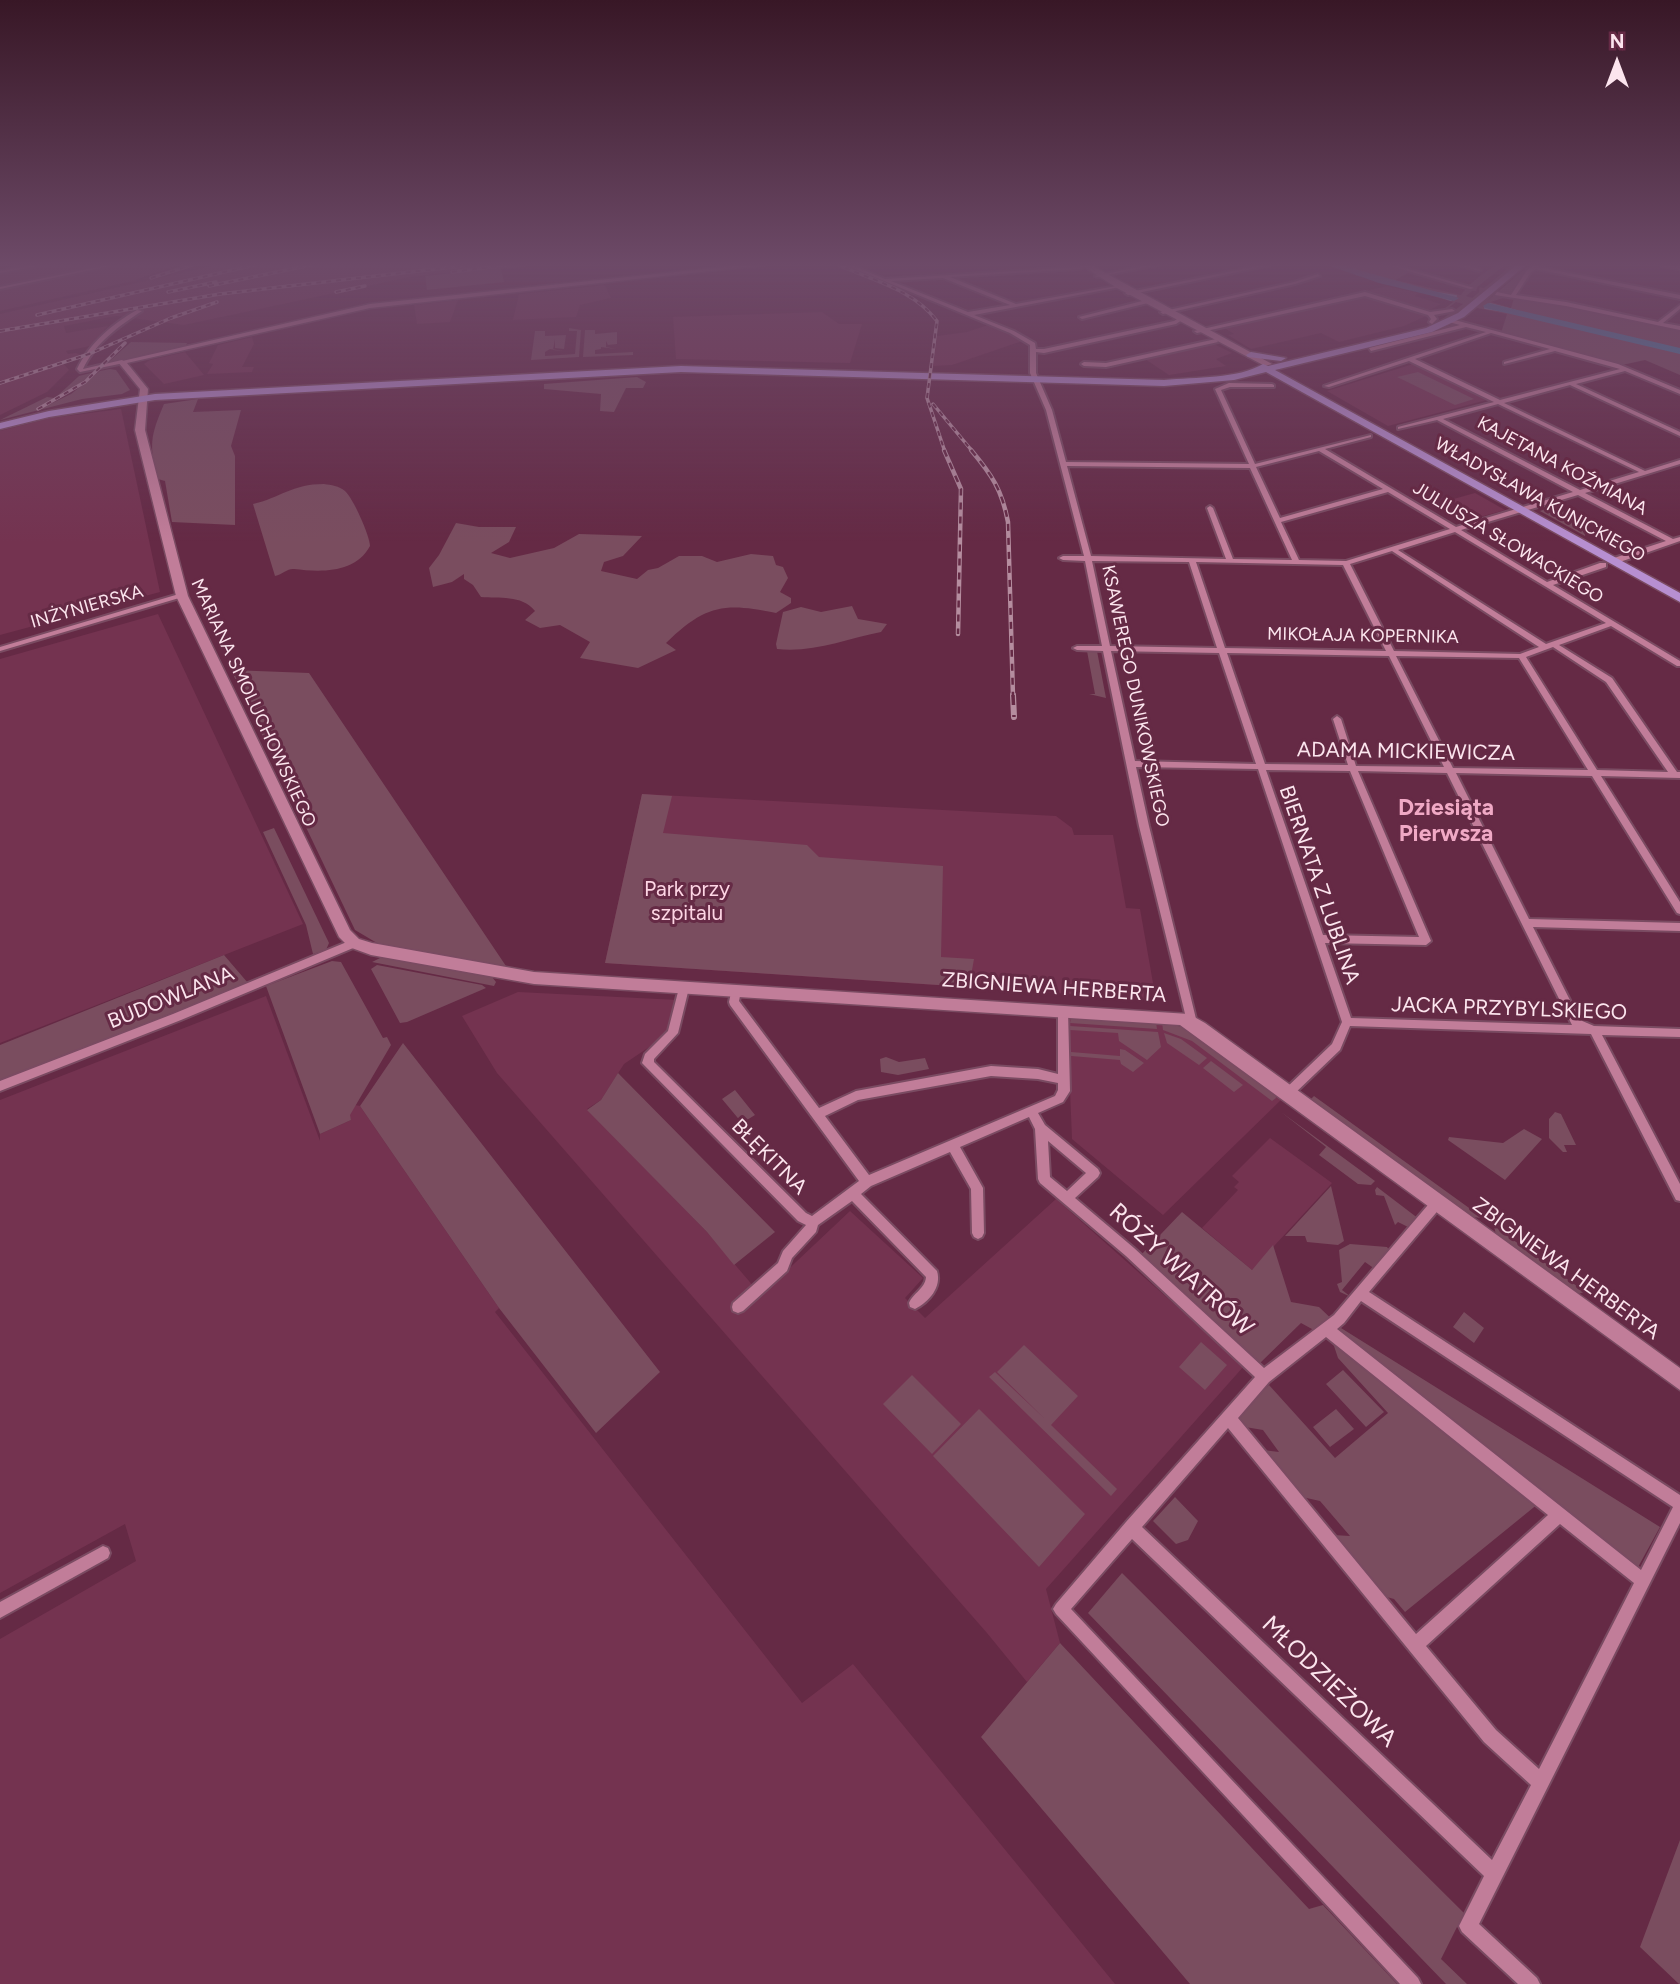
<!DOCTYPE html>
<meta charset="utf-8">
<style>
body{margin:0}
#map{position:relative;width:1680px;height:1984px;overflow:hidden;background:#652a45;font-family:Figtree,sans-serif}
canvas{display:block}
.north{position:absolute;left:1582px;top:28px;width:70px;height:70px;-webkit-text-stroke:5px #652a45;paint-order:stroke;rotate:0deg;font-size:19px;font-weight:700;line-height:28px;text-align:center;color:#fce5ee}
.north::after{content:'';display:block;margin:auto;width:24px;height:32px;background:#fce5ee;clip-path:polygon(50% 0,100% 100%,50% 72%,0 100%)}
</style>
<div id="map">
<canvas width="1680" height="1984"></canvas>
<div class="north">N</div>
</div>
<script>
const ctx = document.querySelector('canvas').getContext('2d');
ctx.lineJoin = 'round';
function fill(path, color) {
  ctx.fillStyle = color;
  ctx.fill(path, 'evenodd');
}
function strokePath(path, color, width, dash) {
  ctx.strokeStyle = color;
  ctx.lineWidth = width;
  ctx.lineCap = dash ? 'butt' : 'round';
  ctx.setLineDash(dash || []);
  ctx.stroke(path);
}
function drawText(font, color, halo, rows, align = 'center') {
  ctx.font = font + ' Figtree,sans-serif';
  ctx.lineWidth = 6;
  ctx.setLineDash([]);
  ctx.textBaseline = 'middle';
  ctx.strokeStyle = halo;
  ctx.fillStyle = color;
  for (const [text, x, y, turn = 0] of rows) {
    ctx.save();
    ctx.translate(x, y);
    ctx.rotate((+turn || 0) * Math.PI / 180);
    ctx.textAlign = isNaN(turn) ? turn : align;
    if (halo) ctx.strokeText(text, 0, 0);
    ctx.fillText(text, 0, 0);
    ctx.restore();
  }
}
const built = new Path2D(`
 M58 264H113L0 286V274Z
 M124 264H181L133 281 0 311V289Z
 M220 264H530L410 277 184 325 116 316 64 326 66 333 108 326 90 346 66 351 68 354 76 353 80 355 62 362 69 370 47 392 0 415V314Z
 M605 285 611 298 580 305 576 317 513 320 519 294Z
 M1387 286 1419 293 1415 296 1441 304 1430 310 1365 291Z
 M1364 296 1426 316 1404 326 1339 342 1321 333 1251 349 1228 335 1234 334 1223 327Z
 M458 300 450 322 417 324 414 305Z
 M822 312 839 324H862L850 363 676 359 673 317Z
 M988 325 1025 340 952 365 933 366 937 336 967 332Z
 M252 337 254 344 242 367H254L252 372 207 374 213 364 209 363 218 345Z
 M1214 344 1232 353 1216 359 1226 366 1169 375 1145 359Z
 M185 352 204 375 164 384 144 364 150 360Z
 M1413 364 1487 400 1388 426 1327 391Z
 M121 409 160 592 0 635V431L51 418Z
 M1475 493 1505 510 1480 517 1450 500Z
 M158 614 303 924 0 1043V659Z
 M642 794 1056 816 1072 828 1074 835H1113L1126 908 1140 909 1153 983 1147 999 605 963Z
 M518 992 678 1000 670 1033 624 1064 601 1100 587 1109 707 1232 761 1295 850 1211 923 1278 905 1298 925 1318 1056 1199 1244 1366 1046 1589 1060 1643 1027 1682 987 1633 497 1073 462 1016Z
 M266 996 320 1141V1134L351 1120 349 1115 355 1105 360 1106 499 1308 495 1312 802 1703 853 1664 1115 1984H0V1639L136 1561 125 1524 0 1593V1100Z
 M1067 1016 1168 1023 1283 1098 1163 1215 1072 1139Z
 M1270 1138 1332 1183 1252 1270 1202 1228 1238 1190 1234 1187 1239 1182 1232 1176Z`);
const green = new Path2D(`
 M530 264H551L501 269 504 282 427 290 425 276Z
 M1323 264H1380L1409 272 1396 280 1461 295 1466 288H1473L1469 285C1480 277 1491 264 1506 264L1466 296 1472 298 1511 266 1517 264 1477 298 1504 284 1487 301 1521 272 1530 268 1511 293 1497 295 1503 298 1491 302 1511 308 1514 298 1568 305 1680 329V375L1645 360 1622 365 1501 333 1507 314 1477 308 1459 321 1475 307 1445 322 1441 320 1463 304 1456 302 1442 313 1440 312 1453 302Z
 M569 328 581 330 579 357 531 360 535 331H545V336L566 335 564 349 555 348V339L553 350 564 351 550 349 545 352V356L575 354 577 331H569Z
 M585 330H595V334L617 332V344L608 345 606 341V347L616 349 601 347V349L595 350V354L633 352V355L583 357Z
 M131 342 187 343 186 345 202 342 105 365Z
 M110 369 116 370 130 390 122 394 82 399 0 420 47 397 55 398 79 376 95 372 67 393 38 408 40 409 71 394 100 371Z
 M1418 372 1474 399 1455 405 1397 377Z
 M637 377 646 382 643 388H626L614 412 600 411 601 394 544 389V384Z
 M198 399 193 412 241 410 231 446 235 456V525L172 522 165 481 158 479C149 445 150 437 164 404Z
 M324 484C331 485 339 486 345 491 353 498 370 536 370 546 355 574 320 572 294 569 288 568 283 574 275 576L253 504C280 498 292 484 324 484Z
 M1554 506 1586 525 1590 534 1586 532 1585 536 1540 511Z
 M456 523 479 527H516L509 542 491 553 510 558 554 548 579 534 642 536 623 556 604 562 601 571 637 579 648 570 658 568 679 556H702L717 562 751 554 773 556 776 565 783 567 788 578 780 592 791 598V603L776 613C724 602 705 605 666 643L676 650 638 668 580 658 590 642 560 625 540 628 525 620 535 611C521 594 499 599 481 597L473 585 464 579V574L452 582 433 587 429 568 439 555Z
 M852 606 858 619 887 624 881 632C846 639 813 653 777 649L776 644 783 612 801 607 821 612Z
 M1087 651H1097L1106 698 1089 694H1095Z
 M231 670 309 673 508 969 382 946 355 930Z
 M642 794 672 796 663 833 807 845 819 857 943 866 941 957 974 959 969 987 605 963Z
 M274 828 329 943 326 950 313 954 306 925 263 832Z
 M224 955 248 983 0 1081V1045Z
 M384 956 492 977 496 982 494 986 372 962Z
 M332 961 341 962 383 1038 387 1037 391 1045 350 1115 351 1120 320 1134 266 986Z
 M377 965 482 985 486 988 407 1022 400 1023 371 969Z
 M1071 1018 1156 1022 1157 1029 1070 1023Z
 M1162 1022 1186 1028 1275 1092 1276 1098 1272 1101 1192 1041 1163 1030Z
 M1070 1026 1158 1032 1161 1047 1147 1060 1119 1041 1118 1033 1070 1030Z
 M1164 1033 1181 1039 1207 1058 1199 1065 1167 1043Z
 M403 1043 660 1372 596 1433 499 1308 360 1106Z
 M1120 1049 1125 1050 1144 1063 1133 1072 1121 1064 1120 1060 1071 1056V1052L1120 1056Z
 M886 1057 899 1062 925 1058 929 1069 898 1075 881 1072 880 1059Z
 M1211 1061 1243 1085 1234 1092 1203 1068Z
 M618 1073 775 1232 734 1265 707 1232 587 1110 601 1100Z
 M735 1090 755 1115 742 1123 722 1099Z
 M1314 1096 1483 1218 1471 1217 1310 1100Z
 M1281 1112 1375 1181 1371 1185 1358 1184 1319 1155 1326 1147Z
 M1555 1112 1561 1114 1576 1145H1564L1567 1152H1563L1549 1138V1119Z
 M1524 1129 1542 1139 1505 1180 1448 1140 1449 1137 1503 1143Z
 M1331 1186 1344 1241 1338 1245 1307 1242 1305 1236H1285Z
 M1377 1187 1419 1219 1410 1228 1398 1222 1395 1225 1384 1196 1376 1195 1375 1190Z
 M1182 1212 1252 1270 1273 1245 1291 1302 1319 1307 1341 1328 1660 1527 1637 1569 1544 1499 1405 1612 1394 1599 1383 1596 1333 1535 1350 1536 1320 1501 1302 1497 1263 1450 1279 1452 1263 1430 1245 1427 1235 1416 1269 1385 1335 1458 1388 1413 1338 1358 1332 1340 1301 1323 1258 1365 1140 1256Z
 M1494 1226 1585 1292 1578 1294 1496 1235Z
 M1350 1244 1387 1247 1389 1250 1375 1269 1365 1262 1342 1290 1351 1297 1340 1292 1337 1284 1342 1282 1339 1250Z
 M1464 1312 1484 1328 1474 1343 1453 1327Z
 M1201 1342 1227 1365 1205 1390 1179 1367Z
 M1024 1345 1078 1396 1051 1425 1117 1489 1111 1496 989 1377 995 1372 1045 1419 997 1372Z
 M1343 1370 1384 1412 1366 1427 1326 1384Z
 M912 1375 961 1424 932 1454 883 1404Z
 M979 1409 1085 1514 1039 1567 933 1456Z
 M1336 1409 1354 1429 1330 1447 1313 1427Z
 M1175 1497 1198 1521 1188 1540 1176 1544 1153 1521Z
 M1122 1573 1464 1913 1441 1959 1467 1984H1446L1088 1613Z
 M1060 1643 1309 1909 1323 1905 1397 1984H1190L981 1737Z
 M1680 1840V1984H1679L1640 1947Z`);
const stream = new Path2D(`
 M1425 291 1456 296
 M1430 293 1451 300
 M1490 304 1516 311
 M1485 308 1525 314`);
const river = new Path2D(`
 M1324 264H1337L1459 298 1454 301 1379 283Z
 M1488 303 1680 348V354L1485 308 1483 306Z`);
const streetTunnel = new Path2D(`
 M1472 288 1497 294`);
const street = new Path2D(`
 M38 264H48L0 273V271Z
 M112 264H120L0 289V287Z
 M843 264H849L885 279 1079 267 1088 264V266L1080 269 950 277 1016 304 1122 285 1120 287 974 315 1014 331 1035 343 1036 349H1044L1174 321 1182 316 1185 318 1176 324 1044 353 1036 352V373L1052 410 1066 462 1249 464 1215 389 1229 383 1272 384 1274 385V387H1230L1221 390 1255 464 1371 435V437L1325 449 1456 527 1573 492 1437 420 1398 429V427L1494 402 1409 361 1329 387 1324 386 1486 332 1466 327 1371 351 1369 348 1460 325 1449 322 1451 319 1618 364 1680 390V394L1625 371 1576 384 1680 432V436L1570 385 1504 403 1645 471 1680 460V464L1585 493 1673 539 1680 537V541L1617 563H1611V559L1666 541 1578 495 1461 530 1547 582 1600 563H1606V567L1553 585 1680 661V666H1677L1611 626 1559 645 1612 678 1677 772H1680V778L1601 776 1680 902V914L1677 913 1592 776 1456 773 1529 919 1680 923V931L1533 927 1580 1020 1594 1026 1680 1029V1037L1602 1035 1680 1184V1201L1676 1200 1591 1034 1350 1026 1340 1050 1292 1096 1288 1098 1284 1096 1282 1093 1284 1090 1332 1044 1342 1022 1258 769 1136 767 1149 826 1197 1023 1196 1026H1188L1139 826 1103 651 1077 650 1073 648 1077 646H1102L1085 561 1063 560 1059 558 1063 556H1084L1046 410 1030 373V345L1010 333ZM943 278 1010 305 968 312 891 281ZM1491 333 1550 349 1504 362V364L1555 351 1620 369 1500 400 1415 359ZM1498 404 1639 472 1580 490 1443 419ZM1319 451 1383 489 1280 518 1256 467ZM1067 466 1250 468 1292 560 1233 559 1213 508 1210 506 1207 508 1226 559 1091 556ZM1388 492 1450 529 1346 561 1299 560 1281 522ZM1455 532 1606 623 1546 644 1398 550ZM1392 551 1539 647 1520 654 1394 651 1350 564ZM1092 561 1189 562 1217 648 1110 646ZM1196 562 1343 565 1386 651 1225 648ZM1553 647 1606 682 1668 772 1597 770 1526 657ZM1111 651 1219 653 1256 764 1135 761ZM1227 653 1389 656 1444 767 1356 766 1341 719 1337 716 1333 719 1348 765 1265 764ZM1396 656 1519 658 1588 770 1453 768ZM1266 770 1350 771 1419 937 1323 935ZM1358 771 1447 773 1572 1025 1351 1018 1325 943 1426 945 1431 941Z
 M1154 264H1163L1097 277 1095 276Z
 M1267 264 1271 265 1128 295 1125 293Z
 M1384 264H1391L1474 288 1470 289Z
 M1456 264H1463L1481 270 1479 271Z
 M1537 264H1542L1539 267 1680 295V299L1536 269 1531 272 1516 295 1566 302 1658 322 1680 305V309L1663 323 1680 326V330L1566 306 1495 295 1497 292 1511 295 1527 270Z
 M1318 274 1320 276 1295 284 1163 314 1160 312 1294 282Z
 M1365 292 1430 312 1452 309 1455 311 1434 315 1437 319 1432 324 1429 322 1431 319 1428 315 1365 296 1197 333 1194 331Z
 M1150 299 1152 302 1082 319 1079 317Z
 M137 310 142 311C119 326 95 343 83 369L122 360 125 362 124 363 80 372 77 369C89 344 113 323 137 310Z
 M1216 339 1218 342 1106 367 1084 366 1081 364 1084 362 1106 363Z
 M179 594 186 596 0 651V647Z
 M354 939 359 943 358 946 181 1020 0 1091V1081L173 1014Z
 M684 984 688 985 689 988 678 1033 654 1059V1062L806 1213 812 1216 859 1181 730 1005 729 1002 732 988H740L741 991 739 1001 819 1108 856 1091 991 1066 1038 1069 1058 1074V1011L1059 1008H1067L1068 1011 1070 1091 1063 1102 1038 1113 1045 1125 1098 1169 1100 1173 1098 1177 1075 1198 1134 1248 1264 1368 1334 1315 1433 1199 1437 1198 1441 1199 1443 1203 1441 1207 1369 1292 1680 1495V1523L1479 1924 1537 1978 1540 1984H1518L1462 1932 1459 1926 1484 1876 1132 1539 1071 1609 1418 1978 1421 1984H1400L1056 1614 1053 1609 1056 1604 1126 1522 1255 1377 1126 1256 1040 1183 1038 1179 1035 1129 1029 1117 960 1147 983 1188 984 1233 982 1237 978 1239 974 1237 972 1233 971 1189 950 1152 871 1186 861 1194 937 1271C942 1287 929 1302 915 1309L910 1307 909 1303C913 1293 925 1289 926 1277L852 1201 818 1225 816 1232 792 1258 787 1271 743 1311 738 1313 733 1311 732 1307 733 1303 778 1263 783 1251 806 1225 798 1221 642 1063 645 1054 668 1031 679 988 680 985ZM991 1076 1038 1079 1058 1083V1090L1055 1096 869 1175 825 1116 858 1100ZM1048 1141 1086 1173 1067 1191 1050 1177ZM1361 1301 1673 1507 1641 1570 1337 1329 1344 1323ZM1326 1337 1548 1515 1416 1634 1238 1418 1269 1382ZM1228 1428 1484 1742 1531 1785 1492 1860 1142 1527ZM1560 1524 1634 1583 1539 1769 1496 1730 1426 1646Z
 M103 1546 108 1548 110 1553 108 1558 0 1618V1602Z`);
const secondary = new Path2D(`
 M751 264H774L370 308 127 363 148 389 145 430 188 596 350 930 359 939 372 943 534 972 1189 1014 1205 1023 1680 1368V1390L1180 1025 534 984 371 955 349 947 339 937 176 596 135 430 140 389 118 362 370 304Z
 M1080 264H1089L1272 364 1265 366 1117 288Z
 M1660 264 1680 266V270L1661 266Z`);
const primary = new Path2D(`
 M1518 264H1527L1464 317 1432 332 1275 370 1680 593V602L1266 372 1234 380 1164 386 681 372 155 400 49 417 0 429V423L49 411 155 394 681 366 1164 380C1196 377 1238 379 1263 364L1268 366 1426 328 1458 313Z
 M1251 352 1286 358 1281 361 1248 357 1246 355Z`);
const railFar2 = new Path2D(`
 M836 264C871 280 913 289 937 321L927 398 945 452
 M452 272 515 264
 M151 278 195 264
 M209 286 316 264
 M168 292 216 282
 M336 292 365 286
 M37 315 259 264
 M0 331 220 294 462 266
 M0 383 89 354 171 318 217 302
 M933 404 973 452
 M38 409 85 382 125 343`);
const railFar1 = new Path2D(`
 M944 450 961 489 958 634
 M971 450C992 475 1002 490 1008 522L1013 697`);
const rail = new Path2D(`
 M1013 695 1014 717`);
const farStreetnames = [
 ["KAJETANA KOŹMIANA",1562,466,28],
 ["WŁADYSŁAWA KUNICKIEGO",1540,500,29],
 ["JULIUSZA SŁOWACKIEGO",1508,543,31],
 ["INŻYNIERSKA",87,607,-16],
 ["MIKOŁAJA KOPERNIKA",1363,636,1],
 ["KSAWEREGO DUNIKOWSKIEGO",1135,696,78],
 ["MARIANA SMOLUCHOWSKIEGO",253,703,65]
];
const streetNames = [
 ["ADAMA MICKIEWICZA",1406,752,1],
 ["BIERNATA Z LUBLINA",1319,885,71],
 ["ZBIGNIEWA HERBERTA",1054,988,4],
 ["BUDOWLANA",171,998,-22],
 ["JACKA PRZYBYLSKIEGO",1509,1009,2],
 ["BŁĘKITNA",769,1157,45],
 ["ZBIGNIEWA HERBERTA",1566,1269,36]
];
const parkNames = [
 ["Park przy",687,890],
 ["szpitalu",687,914]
];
const neighbourhoodNames = [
 ["Dziesiąta",1446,808],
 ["Pierwsza",1446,834]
];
const nearStreetnames = [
 ["RÓŻY WIATRÓW",1181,1270,42],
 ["MŁODZIEŻOWA",1329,1682,44]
];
fill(built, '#743350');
fill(green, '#7a4d5f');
strokePath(stream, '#77a2be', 2);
fill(river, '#3e85aa');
strokePath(streetTunnel, '#7c465e', 5, [5, 2.5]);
strokePath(street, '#7a4b62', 4);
strokePath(secondary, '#7a4b62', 3);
strokePath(primary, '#7a4b62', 3);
fill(street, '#c17d99');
fill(secondary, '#c17d99');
fill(primary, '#b78fd1');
strokePath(railFar2, '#b58d9f', 3.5);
strokePath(railFar1, '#b58d9f', 4.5);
strokePath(rail, '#b58d9f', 6);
strokePath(railFar2, '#652a45', 2, [5]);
strokePath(railFar1, '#652a45', 2.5, [7]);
strokePath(rail, '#652a45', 3.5, [10]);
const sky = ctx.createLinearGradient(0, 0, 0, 542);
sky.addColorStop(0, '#381726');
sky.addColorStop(0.49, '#6d4a68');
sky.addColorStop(1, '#6d4a6800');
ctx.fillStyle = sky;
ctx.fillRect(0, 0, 1680, 542);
drawText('18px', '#fce5ee', '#652a45', farStreetnames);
drawText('21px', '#fce5ee', '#652a45', streetNames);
drawText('21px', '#fdd5e4', '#652a45', parkNames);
drawText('bold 23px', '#f0a9c5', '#652a45', neighbourhoodNames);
drawText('24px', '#fce5ee', '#652a45', nearStreetnames);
</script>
